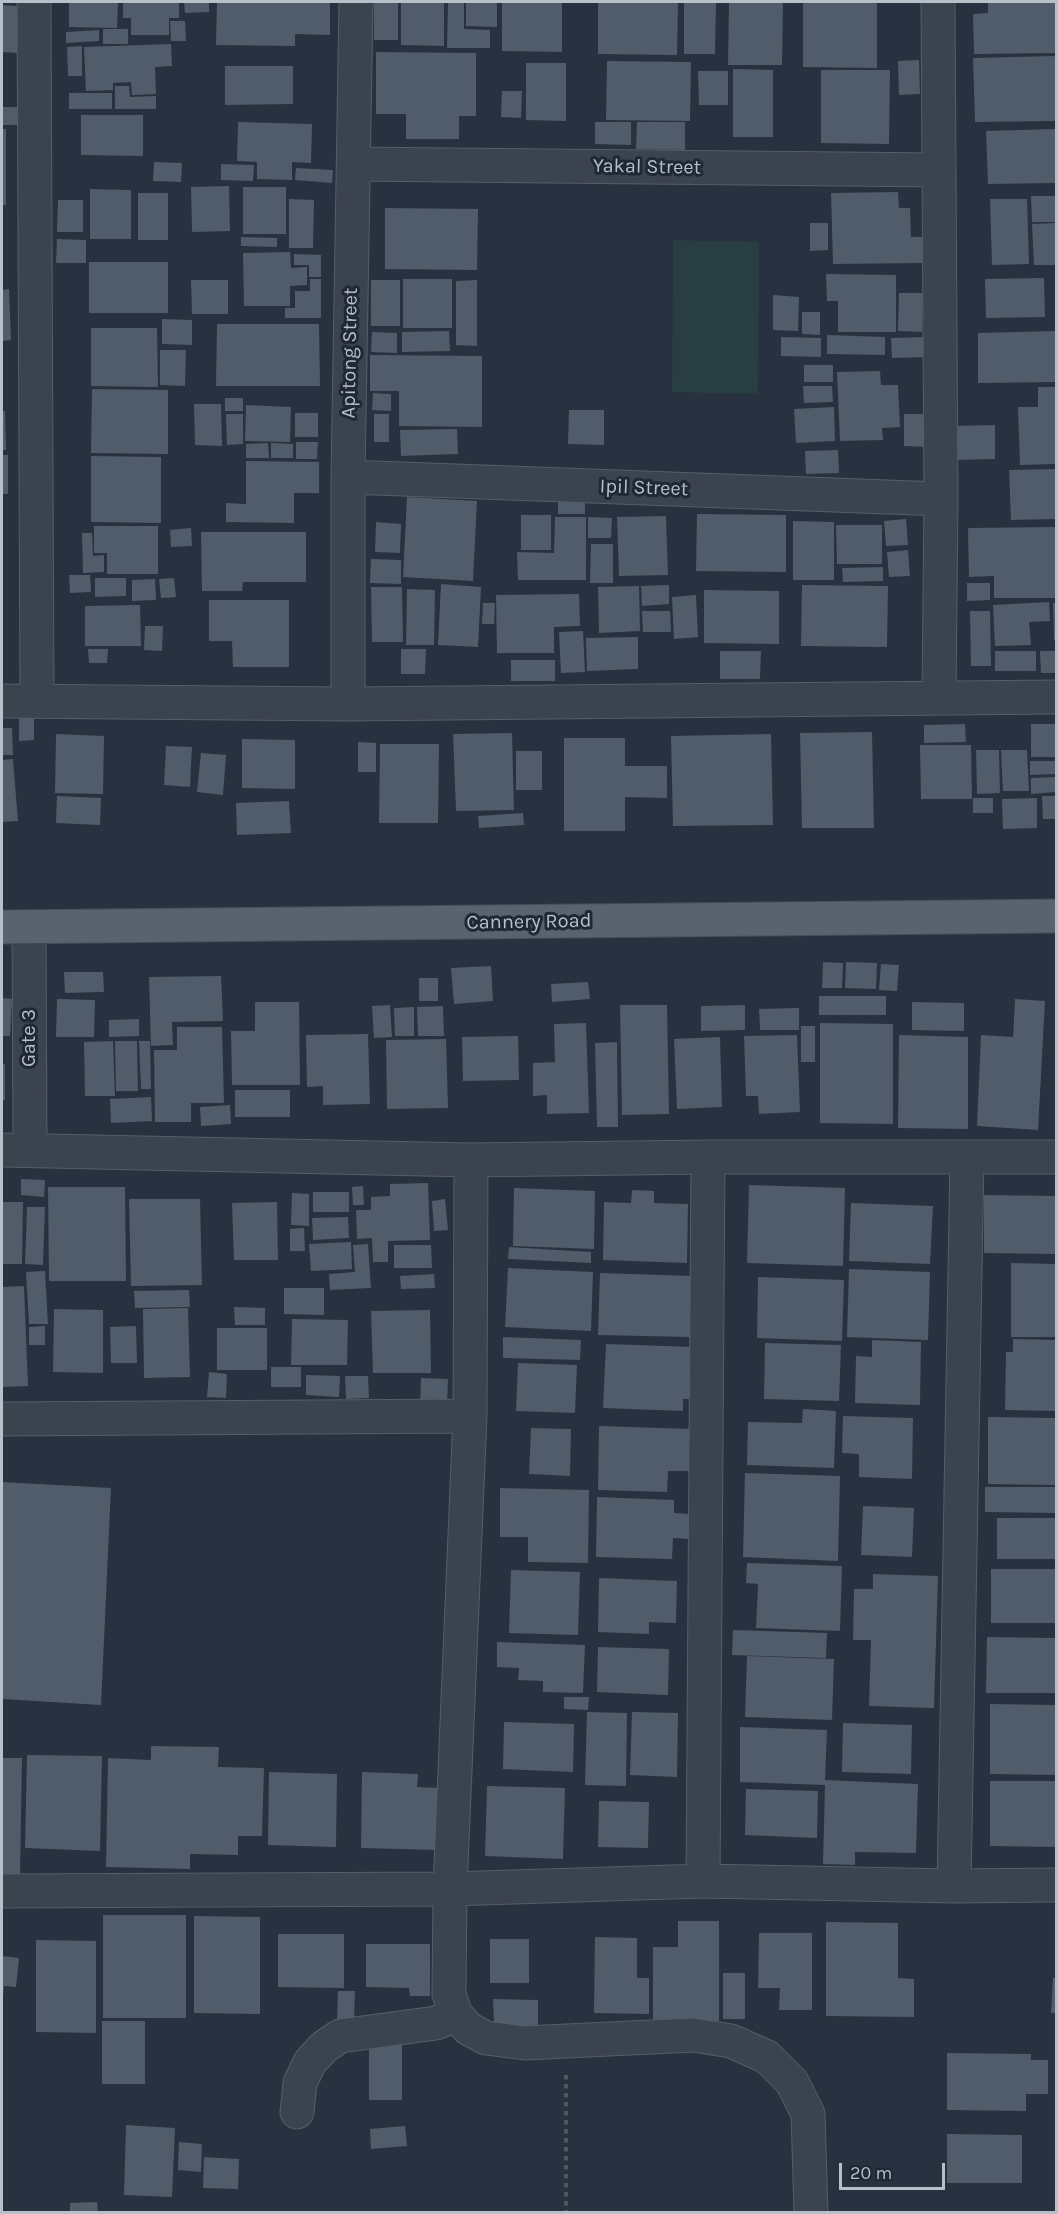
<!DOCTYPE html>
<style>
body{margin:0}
#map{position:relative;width:1058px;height:2214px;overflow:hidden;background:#27313f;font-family:Karla,sans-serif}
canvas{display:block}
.frame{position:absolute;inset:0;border:3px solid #b7bfc9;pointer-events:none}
.scale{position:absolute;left:839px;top:2163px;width:106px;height:27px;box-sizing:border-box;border:3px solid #b7bfc9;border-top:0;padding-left:8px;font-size:18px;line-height:21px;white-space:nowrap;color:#b7bfc9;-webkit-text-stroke:4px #1f2834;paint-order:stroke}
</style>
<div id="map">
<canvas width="1058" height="2214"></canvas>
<div class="frame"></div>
<div class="scale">20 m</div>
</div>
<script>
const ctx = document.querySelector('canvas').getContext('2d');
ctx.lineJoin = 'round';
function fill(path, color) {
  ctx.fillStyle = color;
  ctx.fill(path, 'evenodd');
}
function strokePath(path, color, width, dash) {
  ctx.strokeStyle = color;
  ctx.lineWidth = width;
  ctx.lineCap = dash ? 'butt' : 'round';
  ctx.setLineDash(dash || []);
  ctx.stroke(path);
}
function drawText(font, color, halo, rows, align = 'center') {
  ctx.font = font + ' Karla,sans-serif';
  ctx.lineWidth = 6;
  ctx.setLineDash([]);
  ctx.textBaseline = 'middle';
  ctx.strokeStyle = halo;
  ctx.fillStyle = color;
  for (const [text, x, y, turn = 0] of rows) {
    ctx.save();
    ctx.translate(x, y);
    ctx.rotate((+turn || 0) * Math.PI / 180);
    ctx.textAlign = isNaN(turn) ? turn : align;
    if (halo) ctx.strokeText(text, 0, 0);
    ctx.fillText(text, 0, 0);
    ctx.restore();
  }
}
const green = new Path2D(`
 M673 240 759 242 758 394 672 392Z`);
const building = new Path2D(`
 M69 2H118L117 28 69 27Z
 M123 2H179V18H169V35H131V18H123Z
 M184 2H209V12L185 13Z
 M217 2H330V35L295 34V46L216 45Z
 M374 2H398V40H374Z
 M401 2H444V46L401 45Z
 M448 2H464V29L490 30V48H447Z
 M466 2H497V27L466 26Z
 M502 2H562V52L502 51Z
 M598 2H678L677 55 598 54Z
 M729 2H783L782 65H728Z
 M803 2H877V68L803 67Z
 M988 2H1056V53L974 54 973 14 988 13Z
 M684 3H716L715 54H684Z
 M2 5 18 6V53L2 52Z
 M170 21H185L186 41H171Z
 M103 29H128V44H103Z
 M99 30V41L66 43V32Z
 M171 44 172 66 155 67 156 94 132 95 131 82 113 83V90L86 91 84 47Z
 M82 46V76H68L67 47Z
 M376 52 476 53V116H459V139H406V114H376Z
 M1056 56V121L975 122 973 58Z
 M919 60 920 94 899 95 898 61Z
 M607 61 691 62 690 121 606 120Z
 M526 63H566V121L526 120Z
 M225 66H293V104L225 105Z
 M733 69 773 70V137H733Z
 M821 70H890L889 144 821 143Z
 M698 71H728V105H699Z
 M115 86H129L130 97 156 96V109H115Z
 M502 91H522L521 118 501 117Z
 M69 93H112V109H69Z
 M2 107H18V125H2Z
 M81 115H143V156L81 155Z
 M238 122 312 124 311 163 292 162V180L257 179V162L237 161Z
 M595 122H631V145L595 144Z
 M637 122H685V150L636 149Z
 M2 129H6V205H2Z
 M1056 129V183L988 184 986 131Z
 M154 162 182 163 181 182 153 181Z
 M221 164 254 165 253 181 221 180Z
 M296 168 333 170 332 183 295 180Z
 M229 186 230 231 192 232 191 187Z
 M243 187H286V234H243Z
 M90 189 131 190V239H90Z
 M898 192 899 208H910L911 237H922V263L833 264 831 193Z
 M138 193H168V240H138Z
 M1031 196H1056V222H1032Z
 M289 199 314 200 313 248H289Z
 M990 199H1027L1029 264 992 265Z
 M58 200H83V232H57Z
 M385 208 478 209 477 270 385 269Z
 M810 223H828V250L810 251Z
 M1056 223V265H1034L1032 224Z
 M241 237 277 238V247L241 246Z
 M57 239 86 240V263H56Z
 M290 252 291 268 307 267V285L290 286V306H244L243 253Z
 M294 254 321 255V277H309V265H294Z
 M89 262H168V313H89Z
 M826 274 896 275V332H838V301H827Z
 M1044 278 1045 317 986 318 985 279Z
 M310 279H321V318H285V308H295V291H310Z
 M403 279H452V328H403Z
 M191 280H228V314H192Z
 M371 280H400V326H371Z
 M477 280V346L456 345V281Z
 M9 289 11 340 2 341V290Z
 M899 293H923L922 332 898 331Z
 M773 295 799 297 798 331 773 330Z
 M802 312H820V335L802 334Z
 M162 319 192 320V345L162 344Z
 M217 324H319L320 386H216Z
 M91 328H157L158 387 91 386Z
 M449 331 450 351 402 352V332Z
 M1056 331V382L978 383V333Z
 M372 332 397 333V353L371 352Z
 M827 335 885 337V355L827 354Z
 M781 337 821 338V357L781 356Z
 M927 337V357L892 358 891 338Z
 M160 350H186L185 386 160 385Z
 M370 355 482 356V427L399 426V391H370Z
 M804 365H833V382H804Z
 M880 371 881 385H898L900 427 882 428 883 440 840 441 837 372Z
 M803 386H832L833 402 804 403Z
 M1038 387H1056V464L1020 465 1018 407H1038Z
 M92 389 168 390V454L91 453Z
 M373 393 391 394V411L372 410Z
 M225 398H243V411H225Z
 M194 404H221L222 446 195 445Z
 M246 405 291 407 290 442 245 441Z
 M834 407 835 441 796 443 794 409Z
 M569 410H604V445L568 444Z
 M2 411H5L6 450H2Z
 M295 413H318V437H295Z
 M226 414H243V444L227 445Z
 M374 414H389V442H374Z
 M904 414H927V447L904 446Z
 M995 425V459L954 460 953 426Z
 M457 429 458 454 401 456 400 430Z
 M296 442H318L317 459H296Z
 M268 443 269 458H246V444Z
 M271 443 293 444V458H271Z
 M838 450 839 473 806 474 805 451Z
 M2 455H8V494H2Z
 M91 456 161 457V523L91 522Z
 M246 461 319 462V493H294V523L226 522V503L246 504Z
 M1056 469V519L1011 520 1009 470Z
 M407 497 477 501 473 581 403 577Z
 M558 501H585V514H558Z
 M697 514 786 515V572L696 571Z
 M521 515H551V550H521Z
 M666 516 668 575 619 576 617 517Z
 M555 517H586V580H518L517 552 554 553Z
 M588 517 612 518 611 538H588Z
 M906 519 908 545 886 546 884 521Z
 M793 521 834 522V580H793Z
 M376 522 401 524 400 553 375 552Z
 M836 525H882V564H837Z
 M94 526H158V574H107V553H94Z
 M1056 527V598H994V576L969 577 968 528Z
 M191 528 192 546 171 547 170 530Z
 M201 532H306V582H243L242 591H202Z
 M82 533H92L93 556 104 555V572L83 573Z
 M591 544H613V583H590Z
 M908 550 910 576 889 577 887 552Z
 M371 559 401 560V584L370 583Z
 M883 567V581L843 582 842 568Z
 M69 575H90L91 592 70 593Z
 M95 578H126V596L95 597Z
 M174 578 176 597 161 598 159 579Z
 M155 579 156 600 132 601V580Z
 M967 583H990V600L967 601Z
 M441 584 481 587 478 647 438 645Z
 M669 585V604L642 606 641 586Z
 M802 585 888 586 887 647 801 646Z
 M639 586 640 631 599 633 598 587Z
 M371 587H402L403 642H372Z
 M407 589 435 590 434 645H406Z
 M704 590 779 591V644L704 643Z
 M579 594 580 626 554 627V653H497L496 595Z
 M696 595 698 637 674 639 672 597Z
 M209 600H289V667H233L232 641H209Z
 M1049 602 1050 621 1029 622 1031 645 995 646 993 605Z
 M483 603H495L494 624H482Z
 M1053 603H1056V640H1054Z
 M140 605 141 646H85V606Z
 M642 611H670L671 632H643Z
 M970 611H990L991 666H971Z
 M145 626H163L162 651 144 650Z
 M583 631 585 672 561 673 559 632Z
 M638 637V669L587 671 586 638Z
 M88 649H108L107 663H89Z
 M401 649H426L425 674H401Z
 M720 651H761L760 679H720Z
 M995 651H1036V671H995Z
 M1040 651H1056V673H1041Z
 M511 660H555V681H511Z
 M19 715H34V740L19 741Z
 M965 724 966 742 924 743V725Z
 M1031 724H1056V757H1031Z
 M2 728H12L13 755H2Z
 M872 732 874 828H802L800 733Z
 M512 733 514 810 456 811 453 734Z
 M56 734 104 736 103 794 55 793Z
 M771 734 773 825 673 826 671 736Z
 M564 738H625V766H667V798L625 797V831H564Z
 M242 739 295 740V789L242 788Z
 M358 742 376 743V772H358Z
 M380 744H439L438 823H379Z
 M920 745H971L972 799H921Z
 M166 746 192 747 190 787 164 785Z
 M976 750H999L1000 793 977 794Z
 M1001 750H1027L1029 791H1003Z
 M516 751H542V790H516Z
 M201 753 226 755 223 795 197 792Z
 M13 759 18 821 2 822V760Z
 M1030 761H1056V774L1030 775Z
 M1055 777 1056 792 1031 794V778Z
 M57 796 101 798 100 825 56 823Z
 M1042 796H1056V819H1043Z
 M973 798H993V813H973Z
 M1037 798V828L1003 829 1002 799Z
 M289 801 291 833 237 835 236 803Z
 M523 813 524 825 479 828 478 816Z
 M823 962 843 963 842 988H822Z
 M846 962 877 963 876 989 845 988Z
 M881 964 899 965 897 991 879 990Z
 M491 966 493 1001 454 1004 451 968Z
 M64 972H103L104 992 65 993Z
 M221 976 223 1021 172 1022 173 1045 151 1046 149 977Z
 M419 978H438V1001H419Z
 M588 982 590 999 552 1002 551 984Z
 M819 996H886V1015H819Z
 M2 998 12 999 10 1036H2Z
 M57 999 95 1000 94 1037H56Z
 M1015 999 1045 1001 1038 1130 977 1126 981 1035 1013 1037Z
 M255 1002H299L300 1085H232L231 1031H255Z
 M912 1002 964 1003V1031L912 1030Z
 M390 1005 392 1037 374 1038 372 1006Z
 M620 1005H667L669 1114 622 1115Z
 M745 1005V1030L701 1031V1006Z
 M443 1006 444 1036H418L417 1007Z
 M414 1007V1036H395L394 1008Z
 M799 1008V1030H760L759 1009Z
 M139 1019V1036L109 1037V1020Z
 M586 1023 589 1113 547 1114V1095L533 1096V1063L555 1062 554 1024Z
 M820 1023 893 1024V1124L820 1123Z
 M801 1026H815V1062H801Z
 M177 1027H222L224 1103H191V1122H155L154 1050H177Z
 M368 1034 370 1104 323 1105V1086L307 1087 306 1035Z
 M797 1035 800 1112 759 1114 758 1096H746L744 1036Z
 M899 1035 968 1037V1129L898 1128Z
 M518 1036 519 1080 463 1081 462 1037Z
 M720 1037 722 1107 677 1109 674 1039Z
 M446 1039 448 1108 387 1109 386 1040Z
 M113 1041 115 1096H85L84 1042Z
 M115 1041H137L138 1091H116Z
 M139 1041H150L151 1089H141Z
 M617 1042 618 1127H597L595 1043Z
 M2 1064H5V1100H2Z
 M235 1090H290V1117H235Z
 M151 1097 152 1121 111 1123 110 1099Z
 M230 1105 231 1124 201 1126 200 1107Z
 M21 1179 45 1180 44 1197 21 1195Z
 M428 1183 430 1240 388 1241V1262H373L372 1238 357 1239 356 1210H371V1197L390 1196V1184Z
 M749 1185 845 1188 843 1266 747 1263Z
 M363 1186 364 1205H353L352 1187Z
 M48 1187H125L126 1281H49Z
 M514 1188 595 1191 594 1249 513 1246Z
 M632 1190 654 1191V1203L688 1204 687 1263 603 1260 604 1202 631 1203Z
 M313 1192H349V1212H313Z
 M292 1193 309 1194V1226L291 1225Z
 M984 1195 1056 1196V1254L984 1253Z
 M129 1199H200L202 1285 131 1286Z
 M445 1199 448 1230 434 1231 432 1201Z
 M2 1202H23L22 1264H2Z
 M277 1202 278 1260H234L232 1203Z
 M851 1203 933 1206 930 1264 849 1261Z
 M27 1207H45L43 1265 25 1264Z
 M348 1217 349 1238 313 1240 312 1218Z
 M304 1228 305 1251H290V1229Z
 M351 1242 352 1269 311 1271 309 1244Z
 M368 1244 371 1288 330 1290 329 1274 355 1272 353 1245Z
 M394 1245H431L432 1268H394Z
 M509 1247 591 1252V1263L508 1259Z
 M1011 1263 1056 1264V1337H1011Z
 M508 1268 593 1272 591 1331 505 1327Z
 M849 1269 930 1272 928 1340 847 1337Z
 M45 1271 48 1324H29L26 1272Z
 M600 1273 692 1276 690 1337 598 1335Z
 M434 1274 435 1288 401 1289 400 1276Z
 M758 1277 844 1280 842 1341 757 1338Z
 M24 1286 28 1386 2 1387V1287Z
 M284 1288H324V1315L284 1314Z
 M189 1290 190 1307 135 1308 134 1291Z
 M234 1307 265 1308V1325H235Z
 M188 1308 190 1377 144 1378 143 1309Z
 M54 1309 103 1310V1373L53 1372Z
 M430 1310 431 1373H373L371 1311Z
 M292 1319 348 1320 347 1365H291Z
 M45 1326V1345H29V1327Z
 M136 1326 137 1363H111L110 1327Z
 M217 1328H267V1370H217Z
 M503 1337 581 1340 580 1360 503 1358Z
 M1013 1339 1056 1340V1411L1005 1410 1006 1352H1013Z
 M872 1340 921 1342 920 1405 855 1403 856 1356 872 1357Z
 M765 1343 841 1345 839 1401 764 1399Z
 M606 1344 694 1347 692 1399H683V1411L603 1408Z
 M518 1363 577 1365 575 1413 516 1411Z
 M271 1367H301V1387H271Z
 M209 1372 227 1374 226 1398 207 1397Z
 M306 1375 340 1376 339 1397 306 1395Z
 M345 1376H368L369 1398 346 1399Z
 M421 1378 448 1379 447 1405 420 1404Z
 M803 1409 836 1411 834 1468 747 1465 748 1422 802 1423Z
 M843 1416 913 1418 912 1479 859 1477V1454L842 1453Z
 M988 1417 1056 1418V1485L988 1484Z
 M599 1426 690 1429 689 1471H668L667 1492 598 1490Z
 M531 1428 571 1429 570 1476 529 1474Z
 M745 1473 840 1476 838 1561 743 1557Z
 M2 1482 111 1488 101 1705 2 1699Z
 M985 1487H1056V1513L985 1512Z
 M500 1488 589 1490 588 1563 528 1562V1537H500Z
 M597 1497 674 1500V1513L690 1514 689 1539 673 1538 672 1559 596 1557Z
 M863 1506 914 1508 912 1557 861 1555Z
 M997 1518H1056V1559H997Z
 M747 1563 842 1566 840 1631 756 1628 758 1584 746 1583Z
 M991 1569H1056V1623H991Z
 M511 1570 580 1572 578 1635 509 1633Z
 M873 1574 938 1576 934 1708 869 1706 871 1640H853L854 1589H873Z
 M599 1578 677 1581 676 1623 649 1622V1634L598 1632Z
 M733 1630 827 1633 826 1658 732 1655Z
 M987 1637 1056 1638V1693H986Z
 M497 1642 585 1645 583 1693 543 1692V1681L518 1680 519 1668 497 1667Z
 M598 1647 669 1649 668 1695 597 1692Z
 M747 1656 834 1659 832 1720 745 1717Z
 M564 1697H589L588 1710 564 1709Z
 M990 1704 1056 1705V1775L990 1774Z
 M587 1712 627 1713 626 1786 585 1785Z
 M632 1712 678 1713 677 1777 630 1775Z
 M504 1722 574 1724 573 1772 503 1769Z
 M843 1723 912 1725 911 1774 842 1772Z
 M740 1727 827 1730 825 1780 918 1784 916 1853 855 1852V1865L823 1864 825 1785 740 1782Z
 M151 1746 219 1747 218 1767 264 1768 262 1836H238V1855L190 1854V1869L106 1867 108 1758 151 1760Z
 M27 1755 102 1756 100 1851 25 1848Z
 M2 1758H22L20 1875 2 1874Z
 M269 1772 337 1774 336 1847 268 1845Z
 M362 1772 418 1774 417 1787 439 1788 438 1850 361 1848Z
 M990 1781H1056V1847L990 1846Z
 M487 1786 565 1788 563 1859 485 1856Z
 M746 1789 818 1791 817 1838 745 1835Z
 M599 1801 649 1802 648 1848 598 1847Z
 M103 1915H186V2018H103Z
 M194 1916 260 1917V2014L194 2013Z
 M678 1921H719V2021L653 2020V1947H678Z
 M826 1922 898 1923V1978L914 1979V2017L826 2016Z
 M759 1933H812V2010H779L780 1988H758Z
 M278 1934H344V1988L278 1987Z
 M595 1937 637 1938V1978H649V2014L594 2013Z
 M490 1939H529V1983H490Z
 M36 1940 96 1941V2033L36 2032Z
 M366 1944H430V1996H410L409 1988 366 1987Z
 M2 1956 19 1958 16 1987 4 1986 3 1997H2Z
 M723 1973H745V2019H723Z
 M1053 1978H1056V2013H1051Z
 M338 1991H355L354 2020H337Z
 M493 1999 538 2000V2027H494Z
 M102 2021H145V2084H102Z
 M369 2043H402V2100H369Z
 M947 2053 1031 2054V2060H1048V2094H1026V2111L947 2110Z
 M126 2125 175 2128 172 2197 124 2195Z
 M405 2126 407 2146 371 2149 370 2129Z
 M947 2134 1022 2135V2183H947Z
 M179 2142 202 2144 201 2172 178 2170Z
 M204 2157 239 2159 238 2189 203 2188Z
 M97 2202 98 2212H70V2203Z`);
const path = new Path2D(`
 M566 2075V2212`);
const minor = new Path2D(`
 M34 2 37 701
 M938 2 941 499 939 697
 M354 164 939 170
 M348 477 941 499
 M2 701 348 704 1056 697
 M348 704V477L356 2
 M29 927 30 1150
 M2 1150 471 1160 708 1157H1056
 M471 1160 470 1416 450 1889 449 1994 456 2015 469 2029 486 2038 525 2043 693 2035 731 2041 767 2057 792 2082 808 2114 811 2212
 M2 1419 470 1416
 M703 1881 708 1157
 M954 1886 967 1158
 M2 1891 450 1889 703 1881 954 1886 1056 1885
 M297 2112 300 2083 310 2062 324 2047 340 2036 436 2023 456 2015`);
const major = new Path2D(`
 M2 927 1056 916`);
const streetNames = [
 ["Yakal Street",647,167,1],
 ["Apitong Street",350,353,-89],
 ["Ipil Street",644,488,2],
 ["Cannery Road",529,922,-1],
 ["Gate 3",29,1038,-90]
];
fill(green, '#293e40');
fill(building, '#505c6a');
strokePath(minor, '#555e69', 35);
strokePath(major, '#444c58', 35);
strokePath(path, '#475b5d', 4, [4.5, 4.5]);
strokePath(minor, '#3b434f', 33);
strokePath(major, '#59626f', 33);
drawText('20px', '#b7bfc9', '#1f2834', streetNames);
</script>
